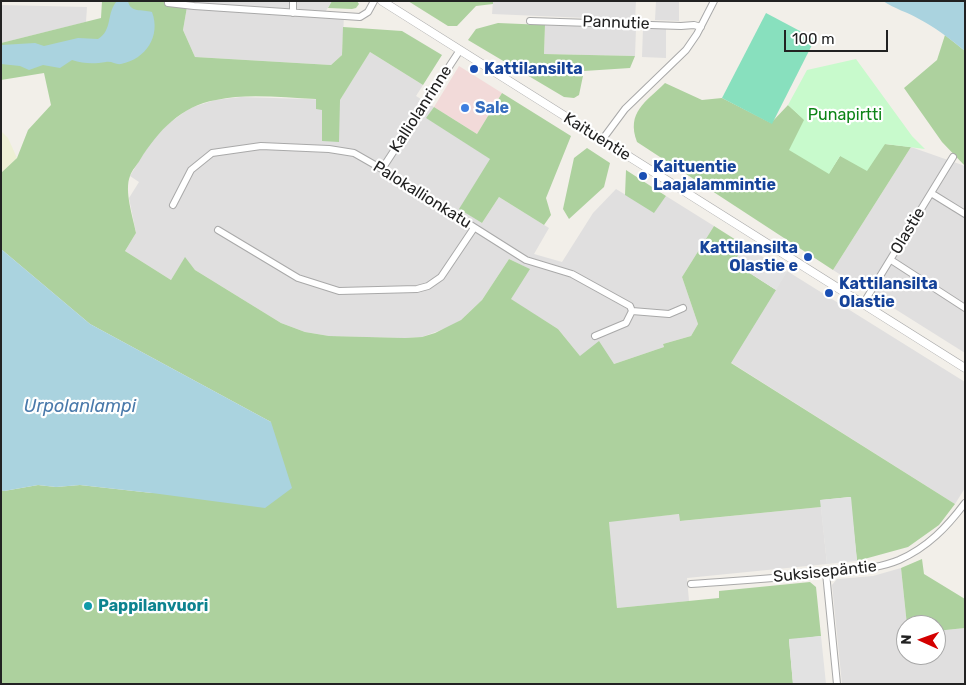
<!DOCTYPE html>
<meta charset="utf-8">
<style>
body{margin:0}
#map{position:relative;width:966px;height:685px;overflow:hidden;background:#f2efe9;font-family:Rubik,sans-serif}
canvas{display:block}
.frame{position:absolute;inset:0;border:2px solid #222;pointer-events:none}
.north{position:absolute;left:896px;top:615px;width:50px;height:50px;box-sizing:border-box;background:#fff;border:1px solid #a7a7a7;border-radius:50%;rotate:272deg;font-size:14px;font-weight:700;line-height:20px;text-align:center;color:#222}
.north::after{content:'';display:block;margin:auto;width:18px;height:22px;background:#d40000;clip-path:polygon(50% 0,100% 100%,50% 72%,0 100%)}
.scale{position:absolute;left:784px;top:30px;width:104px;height:22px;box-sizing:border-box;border:2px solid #222;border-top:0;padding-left:6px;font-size:15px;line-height:18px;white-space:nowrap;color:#222;-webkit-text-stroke:4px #fff;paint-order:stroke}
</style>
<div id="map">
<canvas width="966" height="685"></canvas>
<div class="frame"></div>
<div class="north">N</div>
<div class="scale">100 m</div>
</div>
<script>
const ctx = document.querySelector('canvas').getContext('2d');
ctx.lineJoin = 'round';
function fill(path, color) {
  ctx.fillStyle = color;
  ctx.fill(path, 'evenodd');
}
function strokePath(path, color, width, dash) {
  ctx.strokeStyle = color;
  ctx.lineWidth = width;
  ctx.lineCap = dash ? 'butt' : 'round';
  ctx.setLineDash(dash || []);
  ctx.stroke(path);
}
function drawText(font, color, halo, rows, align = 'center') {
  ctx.font = font + ' Rubik,sans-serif';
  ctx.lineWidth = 4.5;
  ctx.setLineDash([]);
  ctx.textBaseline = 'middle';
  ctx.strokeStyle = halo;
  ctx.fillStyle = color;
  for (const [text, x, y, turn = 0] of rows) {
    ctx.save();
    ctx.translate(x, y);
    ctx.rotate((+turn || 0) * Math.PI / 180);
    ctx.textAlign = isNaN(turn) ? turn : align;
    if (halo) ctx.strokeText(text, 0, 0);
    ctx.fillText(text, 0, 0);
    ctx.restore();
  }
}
const residential = new Path2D(`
 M188 1H332L324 14 344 16 342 55 331 65 195 57 183 30Z
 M493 1H636L635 20 492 14Z
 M656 1H679V21L655 20Z
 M1 5 87 7 86 22 1 43Z
 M545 25 636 28 635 56 544 54Z
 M643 28 666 29V58L642 57Z
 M370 52 423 85 416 96 434 107 427 118 491 159 460 209 482 223 499 197 549 228 534 254 562 262 593 213 616 189 654 212 666 196 714 226 682 277 698 324 691 336 663 344 664 347 614 364 580 356 558 329 510 299 529 269 509 259 482 300 461 320 449 327 422 337 405 338 329 336 305 332 281 323 195 270 185 258 171 280 125 251 136 233 129 198 139 182 130 176 150 143 168 124 190 108 215 100 241 97 340 100Z
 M911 147 965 166V353L833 270Z
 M787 271 965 382V488L955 504 730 362Z
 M821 507 827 564 687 578 689 601 617 608 608 521 680 514 681 521Z
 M901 568 907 625 906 655H936V631L965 628V684H842L832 585 837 579 873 576Z`);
const commercial = new Path2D(`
 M459 66 502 93 477 134 434 107Z`);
const farmland = new Path2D(`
 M1 131 8 138 17 158 1 173Z`);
const forest = new Path2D(`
 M102 1H188L183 30 195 57 331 65 342 55 343 27 402 31 442 55 423 85 370 52 340 100 339 142 322 141V110L316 109V99C284 98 248 93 216 100 181 106 158 131 140 160 137 165 132 170 130 176 124 191 133 217 136 233L125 251 171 280 185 257 195 270 281 323 305 332 329 336 405 338 422 337 435 333 461 320 482 300 509 259 530 269 511 299 558 329 580 356 599 341 614 364 664 347 663 344 691 336 698 324 682 277 714 226 744 245 734 263 776 290 731 363 955 504 939 525 908 547 857 561 850 497 821 500V507L680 521 679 514 609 522 617 608 719 598V591L810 582 816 587 821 636 789 640 793 684H1V490L4 491 38 485 56 487 80 485 152 493 271 422 90 324 1 249V173L17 158 28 130 51 105 44 73 1 80V43L101 18Z
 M332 1H357L359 4 356 8 352 9 328 8Z
 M408 1H493V4L476 6 457 26H448Z
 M498 23 545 25 544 54 635 56 630 68 584 71 579 95 574 98 564 97 468 40 476 29Z
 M945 35 965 51V166L942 142 904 88 937 60Z
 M665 83 702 100 722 98 771 123 788 105 805 120 829 173 840 156 885 144 911 147 833 270 637 142C626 112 646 102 665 83Z
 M502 93 571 136 546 198 551 215 544 225 499 197 482 223 459 209 490 159 426 118 434 107 477 134Z
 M587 148 610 163 604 187 569 219 563 209 574 158Z
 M626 170 666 196 654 213 625 195Z
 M922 559 924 574 965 599V628L936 631V625H907L901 568Z`);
const park = new Path2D(`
 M856 59 912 136 925 149 885 144 867 171 840 156 829 174 789 150 804 120 788 105 807 70Z`);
const pitch = new Path2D(`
 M766 13 815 39 772 124 722 98Z`);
const parking = new Path2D(`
 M744 245 787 272 776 290 734 263Z
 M851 497 857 561 827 564 820 500Z
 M821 636 826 684H793L789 639Z`);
const water = new Path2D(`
 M117 1H128C130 13 142 9 152 12 161 36 146 59 121 64 116 65 112 61 106 62 94 64 84 64 72 60L60 68 43 65 29 70 20 66 1 64V45L35 43 44 46 78 38 98 39C113 30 106 13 117 1Z
 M883 1H965V51C950 39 935 27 919 19 907 12 895 9 883 1Z
 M1 249 90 324 271 422 292 488 265 508 152 493 80 485 56 487 38 485 4 491 1 490Z`);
const minor = new Path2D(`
 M168 1V3L194 6 360 17 368 12 374 1
 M293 1V13
 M530 21 681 26 694 25 701 27
 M602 140 625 109 686 50 697 34 714 1
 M382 169 460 50
 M931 193 965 214
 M173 205 191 170 212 153 261 146 329 149 354 153 382 169 526 260 572 274 630 306 632 311 626 323 595 336
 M218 230 298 278 339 291 417 289 428 286 441 277 474 228
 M891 260 965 308
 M863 304 953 157
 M632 311 669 314 683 308
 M826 573 837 684
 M691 584C741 580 791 578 840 571 861 569 880 568 899 560 928 547 947 527 965 503`);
const tertiary = new Path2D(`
 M382 1 965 368`);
const markers = [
 [474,69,5,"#1a4fb4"],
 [465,108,5,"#3f7fe0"],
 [643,176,5,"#1a4fb4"],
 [808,257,5,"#1a4fb4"],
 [829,293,5,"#1a4fb4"],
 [88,606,5,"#0f9aa8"]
];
const streetNames = [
 ["Pannutie",616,23,2],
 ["Kalliolanrinne",421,109,-57],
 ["Kaituentie",597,137,32],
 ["Palokallionkatu",422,195,32],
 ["Olastie",908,231,-59],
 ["Suksisepäntie",825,572,-6]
];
const transitNames = [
 ["Kattilansilta",484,69],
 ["Kaituentie",653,167],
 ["Laajalammintie",653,185],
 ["Kattilansilta",798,248,"right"],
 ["Olastie e",798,266,"right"],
 ["Kattilansilta",839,284],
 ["Olastie",839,302]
];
const shopNames = [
 ["Sale",475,108]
];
const parkNames = [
 ["Punapirtti",845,115]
];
const cultureNames = [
 ["Pappilanvuori",98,606]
];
const waterNames = [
 ["Urpolanlampi",80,407]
];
fill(residential, '#e0dfdf');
fill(commercial, '#f2dad9');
fill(farmland, '#eef0d5');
fill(forest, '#add19e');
fill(park, '#c8facc');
fill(pitch, '#88e0be');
fill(parking, '#e2e2e2');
fill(water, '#aad3df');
strokePath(minor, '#a9a9a9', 8);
strokePath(tertiary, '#a9a9a9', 9);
strokePath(minor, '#fff', 6);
strokePath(tertiary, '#fff', 8);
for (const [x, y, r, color] of markers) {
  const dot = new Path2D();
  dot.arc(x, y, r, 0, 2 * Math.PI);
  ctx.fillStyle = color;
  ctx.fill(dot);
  strokePath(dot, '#fff', 2);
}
drawText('16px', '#222', '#fff', streetNames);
drawText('bold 16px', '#164399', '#fff', transitNames, 'left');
drawText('bold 16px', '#366cbe', '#fff', shopNames, 'left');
drawText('16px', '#0c8416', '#fff', parkNames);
drawText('bold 16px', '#0d838f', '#fff', cultureNames, 'left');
drawText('italic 18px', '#4a7aab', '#fff', waterNames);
</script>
